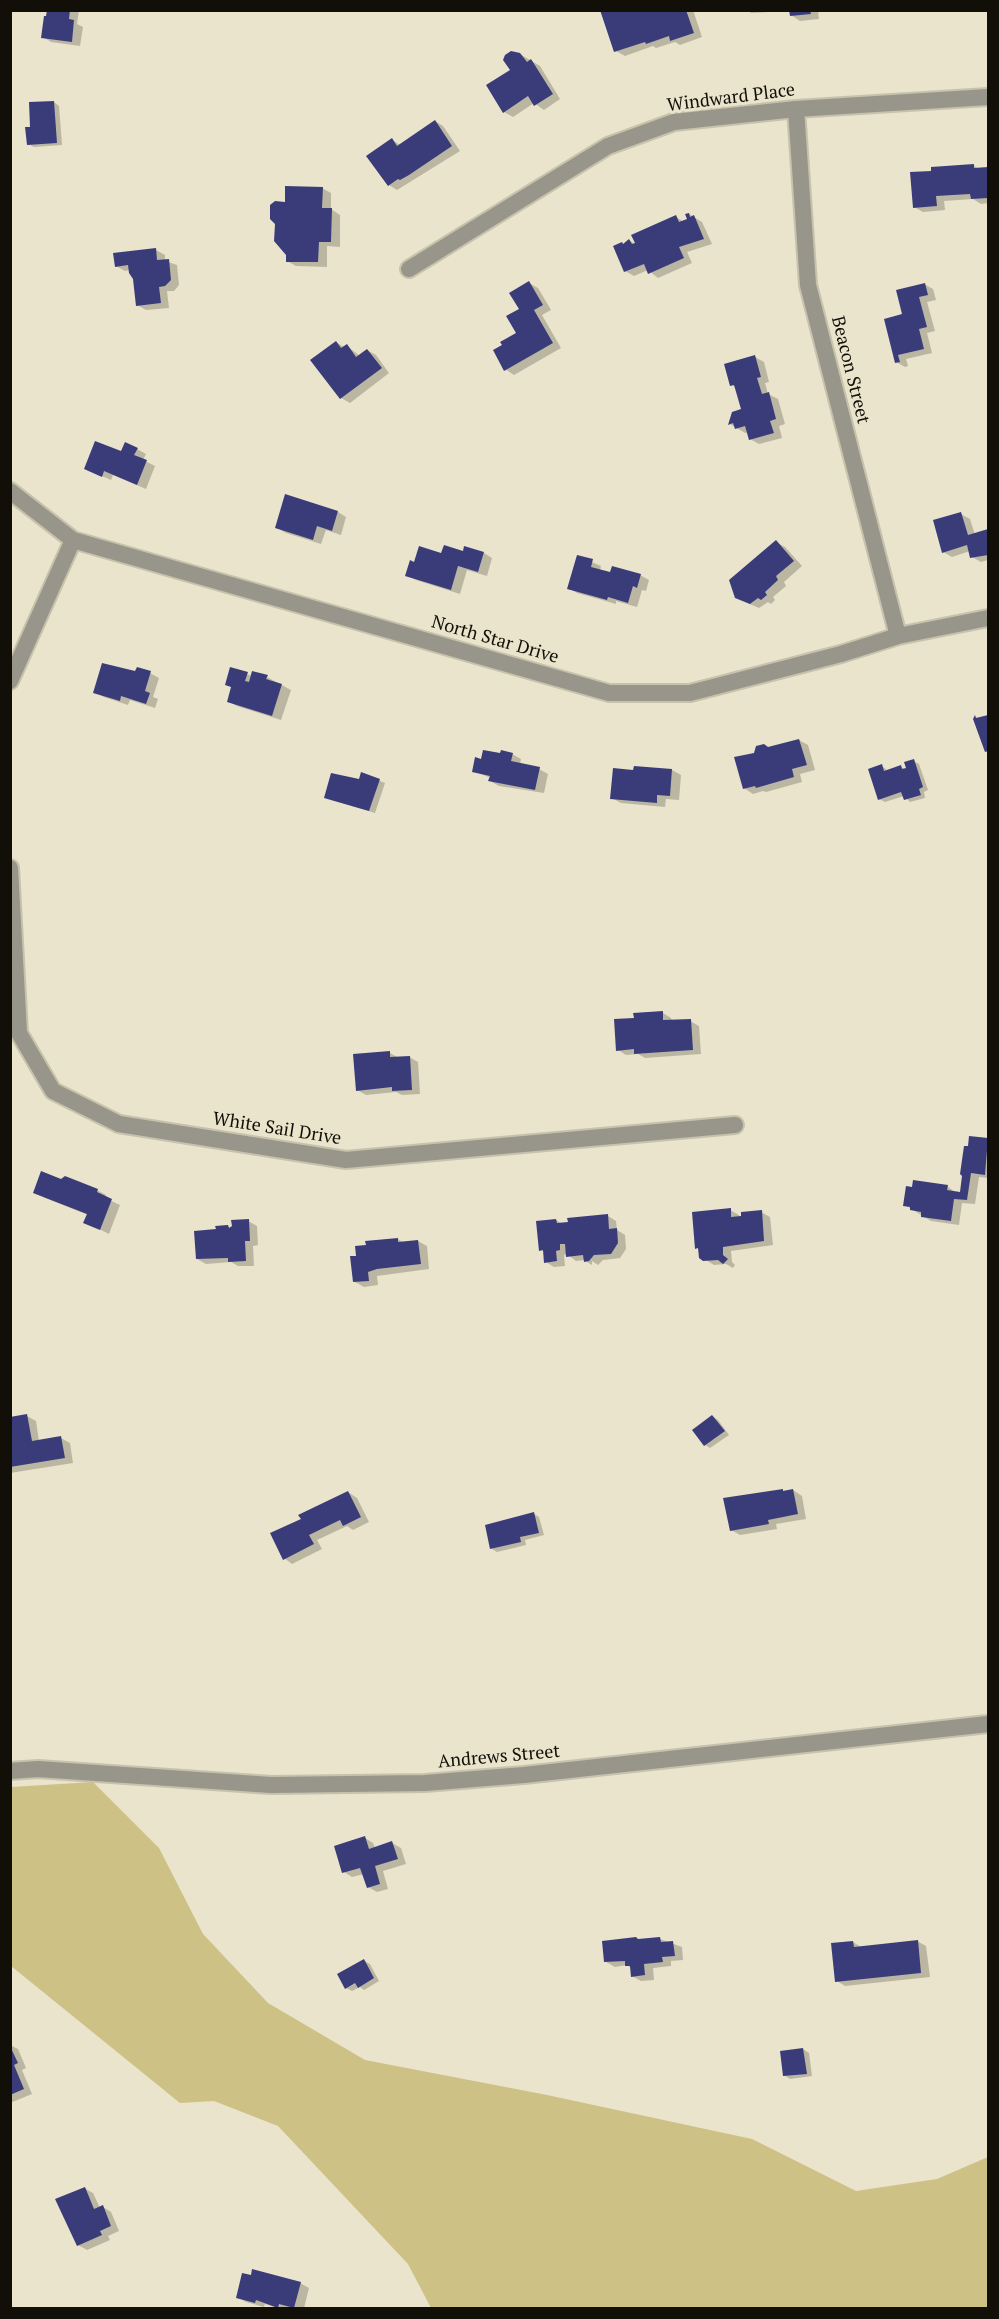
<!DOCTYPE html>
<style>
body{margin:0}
#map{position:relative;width:999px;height:2319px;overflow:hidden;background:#e9e4cb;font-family:"PT Serif",serif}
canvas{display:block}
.frame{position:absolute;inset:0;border:12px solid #110f07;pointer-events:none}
</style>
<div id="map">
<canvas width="999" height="2319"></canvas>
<div class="frame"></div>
</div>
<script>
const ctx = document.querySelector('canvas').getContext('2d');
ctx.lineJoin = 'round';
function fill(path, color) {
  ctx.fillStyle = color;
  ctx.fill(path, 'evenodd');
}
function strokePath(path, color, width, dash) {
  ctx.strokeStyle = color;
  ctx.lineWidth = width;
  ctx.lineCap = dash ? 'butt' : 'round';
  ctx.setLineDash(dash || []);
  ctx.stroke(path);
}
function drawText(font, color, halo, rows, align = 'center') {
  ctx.font = font + ' "PT Serif",serif';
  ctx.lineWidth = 6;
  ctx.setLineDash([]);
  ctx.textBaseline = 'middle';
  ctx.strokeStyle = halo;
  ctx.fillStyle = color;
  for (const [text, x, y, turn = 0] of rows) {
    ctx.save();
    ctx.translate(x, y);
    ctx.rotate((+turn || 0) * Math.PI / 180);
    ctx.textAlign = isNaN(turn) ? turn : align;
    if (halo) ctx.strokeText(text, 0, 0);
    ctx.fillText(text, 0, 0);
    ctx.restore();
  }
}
const green = new Path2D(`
 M93 1782 159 1848 203 1934 268 2003 365 2060 547 2095 752 2139 856 2191 937 2179 988 2157V2308H431L408 2264 278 2126 214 2101 180 2103 11 1966V1787Z`);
const shadow = new Path2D(`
 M46 10H79L77 24 83 27 80 46 51 42 43 37 48 18V12Z
 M628 10H693L702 37 680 45 675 42 656 48 653 46 625 56 616 51Z
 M746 10H768L769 12 751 13Z
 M790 10H818L819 19 800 21 791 15Z
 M520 54 540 66 560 99 544 110 534 103 513 117 504 112 512 71Z
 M54 102 59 106 62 145 34 147 28 144 32 128Z
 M435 121 443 126 460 151 397 190 389 185 392 140 400 145Z
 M973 165 980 170 988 169V203L981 204 973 199 944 201 945 210 923 212 914 207Z
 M322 188 331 193V209L340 215V247L327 246V267L296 266 287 261 286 203Z
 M689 214 702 222 712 244 687 252 692 263 658 278 648 270 634 276 625 271V245L630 241 637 245 676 217 684 222 689 220Z
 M156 250 165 255V261L177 265 179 285 174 291H167L169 308 146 310 137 305 135 278 130 270 125 271 116 266Z
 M529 283 538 288 551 310 542 315 561 348 514 375 505 369 518 333 521 310Z
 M924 284 933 289 936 300 927 302 935 331 927 333 932 353 906 359 908 366 905 367 896 362 904 315Z
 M336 342 345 348 347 346 360 356 367 350 376 355 389 373 350 403 341 398Z
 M755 357 764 362 769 382 765 383 768 394 778 399 785 424 779 426 782 438 759 444 750 439 748 432 745 433 730 424 743 410 736 387 732 385Z
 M137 449 146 454 143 460 155 466 146 489 113 475 111 480 86 469Z
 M338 512 346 517 341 535 326 530 321 544 286 533 277 528Z
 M961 514 970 519 975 535 988 531V560L981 562 972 557 970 551 952 557 943 552Z
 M776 542 785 547 802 566 784 582 786 586 773 597 775 600 771 604 768 602 759 608 745 602Z
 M464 553H484L492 558 487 576 467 570 460 594 416 580 407 575 415 564 442 555Z
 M578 556 601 566 600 571 611 574 640 575 649 580 646 591 642 590 637 607 616 601V604L577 593 569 588Z
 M231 668 252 676 253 673 267 677 291 690 281 720 237 706 228 701 232 688Z
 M136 673H150L159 678 153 697 158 699 155 708 130 700 128 705 104 697 95 692Z
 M976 717 979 719 988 717V753L986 751Z
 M799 740 808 745 815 770 800 774 802 782 766 792 763 791 753 794 744 788 755 754Z
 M512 754 521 759 520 764 539 769 548 774 544 793 499 786 490 781 491 778 473 771 482 760Z
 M913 761 919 764 928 790 924 792 925 798 910 802 904 796 885 802 879 799 882 766 888 771 901 767 908 771Z
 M672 770 681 775 679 800 666 799 665 807 621 803 612 798 635 772Z
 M362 774 385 783 375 813 332 800 360 780Z
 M663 1013 671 1018 672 1021H690L699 1026 701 1054 645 1058 638 1054 626 1055 618 1050 635 1019Z
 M390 1053 399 1058 409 1057 418 1062 420 1094 402 1095 396 1092 366 1095 357 1090Z
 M970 1137 988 1140V1178L979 1177 975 1204 962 1203 959 1225 931 1221 905 1205 947 1186 956 1193H962Z
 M97 1190 106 1195 105 1198 120 1205 109 1234 85 1222 88 1215 43 1197Z
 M730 1210 739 1215V1217L761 1212 770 1217 773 1245 731 1251 732 1262 735 1265 733 1268 726 1264 714 1265 701 1257 700 1249 697 1248Z
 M608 1216 616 1221 617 1230 625 1235 626 1249 620 1258 603 1260 598 1265 592 1261V1265L584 1260 576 1261 567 1254 564 1255 565 1266 554 1267 546 1262 545 1252 540 1250 556 1220 562 1224Z
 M248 1221 257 1226 258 1245 253 1246 254 1266H238L231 1262 206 1264 197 1259 217 1231 228 1227 231 1228Z
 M398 1239 404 1243 418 1241 427 1246 429 1269 377 1276 378 1285 364 1287 355 1282 357 1257 367 1246Z
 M27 1416 36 1421 39 1441 61 1438 70 1443 73 1463 10 1473V1418Z
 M712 1416 718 1420 729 1435 710 1448 705 1445Z
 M793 1490 802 1496 806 1519 776 1524 777 1529 740 1535 731 1530 782 1491Z
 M348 1492 357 1498 369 1522 353 1530 347 1526 317 1540 322 1549 292 1564 284 1558 303 1519Z
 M534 1514 539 1517 544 1535 525 1540 526 1545 497 1552 492 1549Z
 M365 1838 373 1843 375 1848 392 1843 401 1848 406 1864 383 1871 388 1889 377 1892 368 1887 364 1874 352 1877 344 1872Z
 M660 1939 682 1947 683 1960 671 1961V1966L653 1968 654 1980 641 1981 632 1976 631 1968 627 1965 615 1967 606 1962Z
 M917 1941 926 1946 930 1977 845 1986 837 1981 853 1942 861 1947Z
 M364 1961 370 1964 379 1981 364 1990 360 1987 352 1991 346 1988Z
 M10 2045 18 2049 26 2068 22 2070 32 2094 10 2103Z
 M803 2049 809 2053 812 2076 790 2079 784 2075Z
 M84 2188 93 2193 100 2208 103 2207 111 2212 119 2231 108 2236 110 2240 87 2250 78 2245Z
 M300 2283 309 2288 304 2308H278L265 2304 264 2307 246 2302 237 2297Z`);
const building = new Path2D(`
 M47 10H70L69 19 74 20 72 42 41 38 44 16H46Z
 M600 10H640L641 12 686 10 694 33 670 41 669 36 646 44 645 42 614 52Z
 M789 10H810L811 14 790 16Z
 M511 51 520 53 527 62 531 59 553 94 534 106 528 96 503 113 486 85 510 70 503 60 505 55Z
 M54 101 57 143 27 145 25 127H30L29 102Z
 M435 120 452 146 409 175 400 180 398 179 388 186 366 156 392 138 397 146Z
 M974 164V168L988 167V198L971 199 970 194 936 196 937 206 913 208 910 172 931 171V167Z
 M285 186 323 187 322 208H332L331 242H319L318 262H286V255L274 241 275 224 270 219V205L275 201 285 202Z
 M689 213 690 217 694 215 704 239 679 247 684 258 648 274 644 264 624 272 613 246 622 242 623 244 629 239 632 244 635 243 631 235 676 215 679 222 687 219 685 214Z
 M156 248 157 260 169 259 171 280 165 286 159 287 161 303 136 306 133 279 129 273 128 265 115 267 113 253Z
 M529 281 543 305 534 310 553 343 504 371 493 350 502 345 500 342 516 333 506 316 519 309 509 293Z
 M925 283 928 295 919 297 927 327 919 329 924 349 898 355 900 362 895 363 884 319 902 314 896 290Z
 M336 341 341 348 347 344 356 357 367 349 382 368 340 399 310 360Z
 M755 355 761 377 757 378 762 394 769 392 776 419 770 421 774 433 749 440 745 426 735 429 733 423 728 425 732 412 741 409 734 385 730 386 724 364Z
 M95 441 121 451 125 442 138 448 134 455 147 460 137 485 104 471 102 477 84 469Z
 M285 494 338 511 332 531 317 526 313 540 275 528Z
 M961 512 968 535 988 529V555L970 558 967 545 942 553 933 520Z
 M776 540 794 561 776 576 778 580 765 592 767 595 761 600 758 598 750 604 735 598 729 580Z
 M444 545 463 551 464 546 484 552 478 572 458 566 451 590 405 576 410 560 414 562 419 546 441 553Z
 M577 555 593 559 591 567 610 572 612 566 641 574 637 588 633 586 628 603 608 597 607 600 567 589Z
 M102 663 135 671 137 667 151 671 145 691 150 693 146 704 121 696 120 701 93 693Z
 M230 667 248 672 245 681 249 682 252 671 268 675 266 679 282 684 272 716 227 702 231 687 225 685Z
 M975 715 976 718 988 715V751L985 752 973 719Z
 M799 739 807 765 792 769 794 777 756 788 755 786 743 789 734 757 754 753 756 746 764 744 768 747Z
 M483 750 500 753 501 750 513 753 511 761 540 767 535 790 488 781 490 776 472 772 475 757 481 759Z
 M914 759 923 787 919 789 921 795 904 800 901 792 878 800 868 769 882 764 884 771 901 765 902 769 906 768 904 762Z
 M634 766 672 769 670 796 657 795V803L610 799 613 768 633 770Z
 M361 772 380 779 369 811 324 798 331 773 359 779Z
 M663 1011V1020L691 1019 693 1050 634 1054V1049L616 1051 614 1019 634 1018 633 1013Z
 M390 1051V1057L410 1056 412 1090 392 1091V1087L356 1091 353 1054Z
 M969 1136 988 1138 985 1175 971 1173 967 1200 954 1199 951 1221 921 1217V1212L910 1210V1207L903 1206 906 1186 912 1187 913 1180 948 1185 947 1190 960 1192 962 1176 960 1174 964 1146H968Z
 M41 1171 61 1179 65 1176 98 1189 97 1192 112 1199 100 1230 83 1223 87 1214 33 1193Z
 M731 1208V1217L741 1216V1212L762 1210 764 1241 723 1247V1255L728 1259 723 1264 718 1260 703 1261 699 1258 698 1248 695 1249 692 1212Z
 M608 1214 609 1229 617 1228 618 1243 611 1254 594 1255 589 1261 584 1262 583 1255 566 1257 565 1244H560V1250L556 1251 557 1261 544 1263 543 1250 539 1251 536 1221 556 1219 557 1223 568 1222 567 1218Z
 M249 1219 250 1241H245L246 1261 228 1262V1258L196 1259 194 1231 216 1229 215 1226 228 1225 229 1228 232 1226 231 1220Z
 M398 1238V1242L418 1240 421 1264 377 1269 368 1272 369 1281 353 1282 350 1256H356L355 1246 366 1245 365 1241Z
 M27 1414 32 1441 61 1436 65 1458 10 1467V1417Z
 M712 1415 725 1431 704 1446 692 1430Z
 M783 1489V1491L793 1489 798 1514 768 1520 769 1524 730 1531 723 1498Z
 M348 1491 361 1517 343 1526 340 1520 309 1535 314 1544 283 1560 270 1533 301 1519 298 1515Z
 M534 1512 539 1533 520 1537 521 1542 490 1549 485 1525Z
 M365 1836 369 1849 392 1841 398 1859 375 1866 380 1884 367 1888 360 1868 342 1873 334 1846Z
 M636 1937 638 1939 660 1937 661 1942 673 1941 675 1956 662 1957 663 1962 644 1964 645 1975 631 1977 630 1966H625V1961L604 1962 602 1941Z
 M918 1940 921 1973 835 1982 831 1943 853 1941 854 1947Z
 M364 1959 374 1978 358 1988 355 1983 345 1989 337 1974Z
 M10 2046 18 2063 14 2065 24 2089 10 2095Z
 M803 2048 807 2074 783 2076 780 2051Z
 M85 2187 94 2209 103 2205 111 2226 100 2231 102 2235 77 2246 55 2199Z
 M252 2269 301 2282 294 2308 279 2304 278 2308 256 2300 255 2303 236 2298 242 2273 251 2275Z`);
const minor = new Path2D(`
 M796 109 808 285 898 636
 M409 269 608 146 674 122 796 109 988 97
 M10 491 73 540 609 693H690L841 654 898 636 988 618
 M10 681 73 540
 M10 868 19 1033 53 1091 119 1124 346 1160 735 1125`);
const tertiary = new Path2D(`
 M10 1771 38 1769 271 1785 425 1783 524 1775 988 1724`);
const streetNames = [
 ["Windward Place",731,98,-7],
 ["Beacon Street",850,370,76],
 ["North Star Drive",495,640,16],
 ["White Sail Drive",277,1129,9],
 ["Andrews Street",499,1757,-5]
];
fill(green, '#cec185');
fill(shadow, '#0003');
fill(building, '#3a3c7a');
strokePath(minor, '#c6c2ac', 20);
strokePath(tertiary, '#c6c2ac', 20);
strokePath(minor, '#98958b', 16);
strokePath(tertiary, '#98958b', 16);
drawText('18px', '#110f07', '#e9e4cb', streetNames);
</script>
